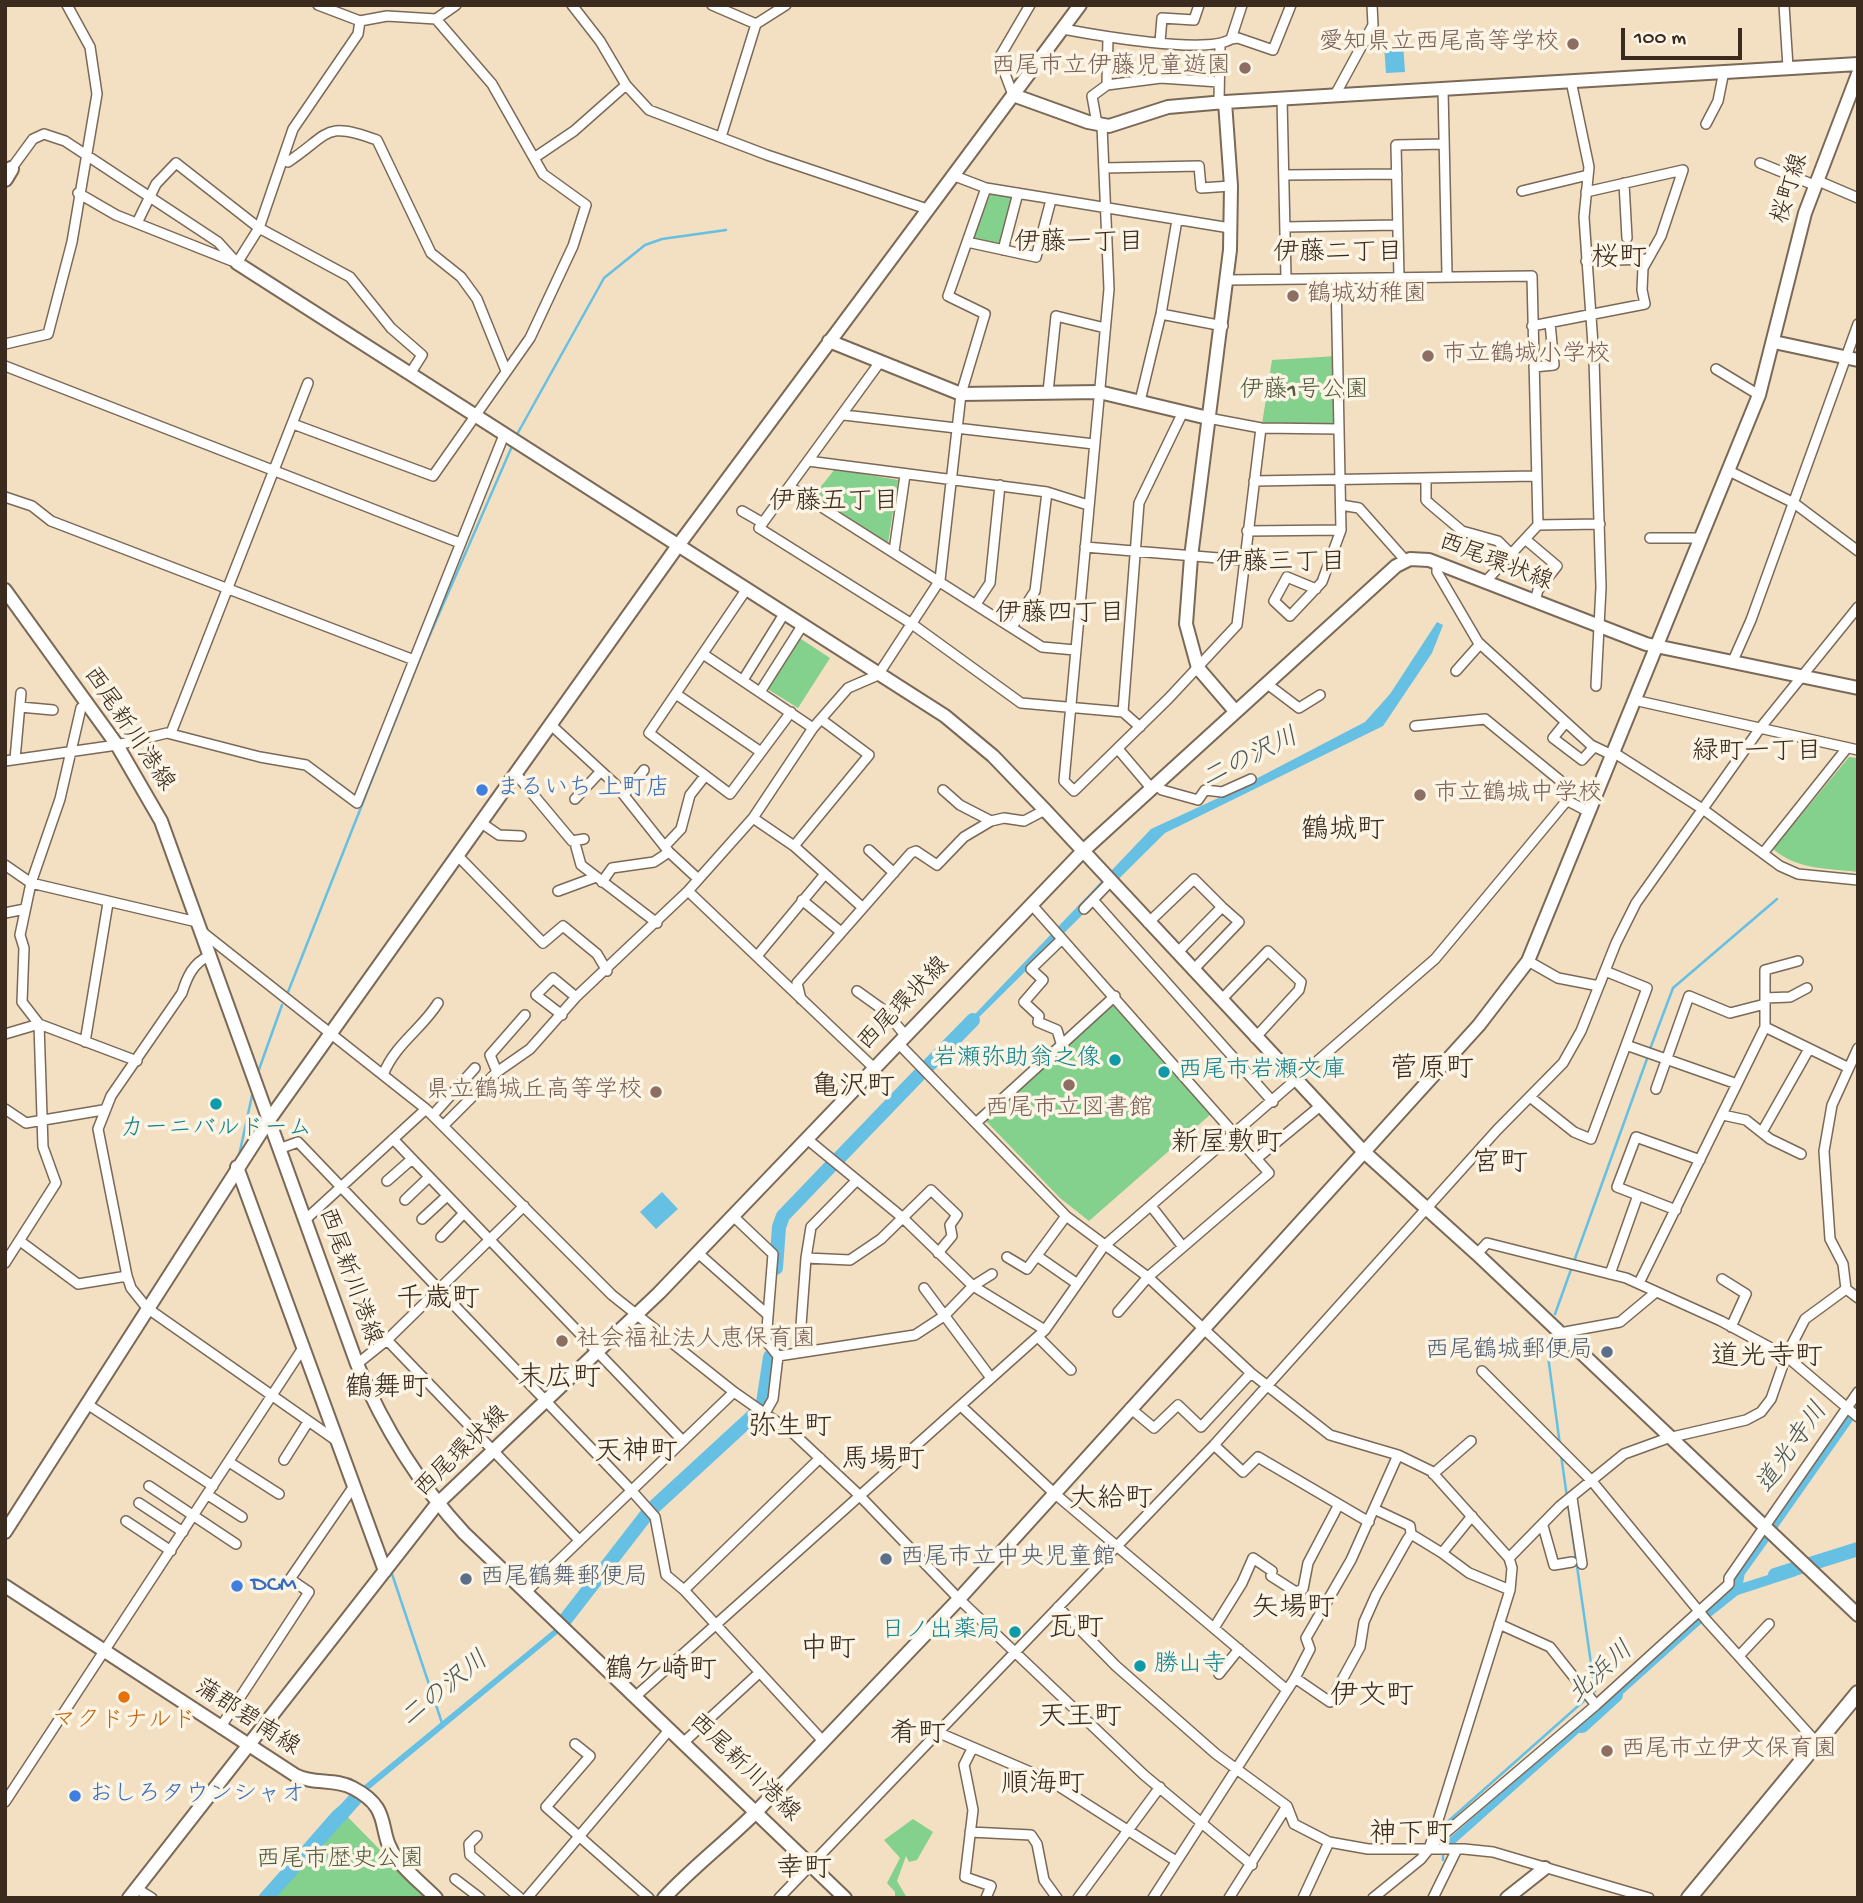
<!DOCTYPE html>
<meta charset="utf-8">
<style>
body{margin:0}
#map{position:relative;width:1863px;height:1903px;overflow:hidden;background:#f3dfc2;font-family:"Gochi Hand",sans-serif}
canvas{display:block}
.frame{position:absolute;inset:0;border:7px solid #3b2a1e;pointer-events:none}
.scale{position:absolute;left:1621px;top:28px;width:121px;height:32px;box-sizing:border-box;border:4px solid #3b2a1e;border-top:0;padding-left:9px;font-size:21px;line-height:24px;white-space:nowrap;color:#3b2a1e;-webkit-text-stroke:5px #fcf5e5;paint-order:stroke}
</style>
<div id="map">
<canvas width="1863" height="1903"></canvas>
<div class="frame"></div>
<div class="scale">100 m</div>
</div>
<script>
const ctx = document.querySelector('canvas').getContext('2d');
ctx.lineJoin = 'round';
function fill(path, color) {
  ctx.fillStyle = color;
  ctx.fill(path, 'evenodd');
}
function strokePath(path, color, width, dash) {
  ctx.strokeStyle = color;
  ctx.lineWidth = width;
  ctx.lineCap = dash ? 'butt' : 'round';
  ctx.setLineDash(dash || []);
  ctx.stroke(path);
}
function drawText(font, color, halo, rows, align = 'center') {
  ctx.font = font + ' "Gochi Hand","Klee One",sans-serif';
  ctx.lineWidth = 7;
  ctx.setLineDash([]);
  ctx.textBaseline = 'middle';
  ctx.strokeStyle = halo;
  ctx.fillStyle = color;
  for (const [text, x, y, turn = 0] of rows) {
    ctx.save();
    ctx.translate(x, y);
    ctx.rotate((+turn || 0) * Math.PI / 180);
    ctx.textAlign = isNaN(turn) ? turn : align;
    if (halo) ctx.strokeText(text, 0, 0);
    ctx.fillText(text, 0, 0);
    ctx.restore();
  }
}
const green = new Path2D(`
 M991 192 1013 196 1000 245 973 239Z
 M1337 356 1338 425 1262 424 1272 360Z
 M835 469 898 480 888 543 814 495Z
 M798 637 830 658 798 708 766 688Z
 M1849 757 1858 758V872C1827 868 1797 870 1773 849Z
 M1113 1001 1211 1114 1089 1221 1060 1198 986 1121Z
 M338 1807 427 1898H259Z
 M913 1819 933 1832 917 1860 909 1862 906 1856 897 1881 907 1898H895V1892L887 1883 900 1858 884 1840Z`);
const water = new Path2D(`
 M1403 43 1405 72 1386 73 1384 45Z
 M1437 622 1443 625 1432 653 1383 726 1165 833 961 1035 959 1031 1151 829 1227 794 1365 722 1390 694Z
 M662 1192 678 1209 656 1229 640 1212Z
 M1790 1568 1796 1576 1738 1595 1709 1618 1703 1612 1730 1587Z
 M1700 1616 1703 1622 1604 1711 1599 1705Z
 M557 1627 561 1631 338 1815 264 1898H257L333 1811Z
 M1594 1711 1598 1716 1452 1846 1445 1842Z`);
const stream = new Path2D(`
 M515 438 604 278 645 245 662 239 726 230
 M288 992 422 653 513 444
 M1650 1049 1673 988 1777 899
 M257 1075 282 1005
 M238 1160 253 1091
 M1555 1314 1648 1056
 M1546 1341 1560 1445
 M1561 1455 1567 1497
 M392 1574 442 1723
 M1444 1829V1825L1595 1691 1568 1504
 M1443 1860V1839`);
const river = new Path2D(`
 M928 1066 973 1020
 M840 1157 919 1075
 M776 1268 779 1227 783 1216 830 1167
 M763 1403 770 1357
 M655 1506 755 1414
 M1771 1525 1858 1401
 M1775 1575 1858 1549
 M1735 1588 1738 1572 1763 1537
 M565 1620 647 1514
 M1582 1726 1616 1695
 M266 1898 356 1798`);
const street = new Path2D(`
 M318 5 360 21
 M572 5 600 41 626 85 649 110 767 155 927 209
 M712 5 756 24
 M1242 5 1231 39 1238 38 1273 50 1291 5
 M1784 5 1788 67
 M1063 29C1095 35 1207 55 1231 39
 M1108 37 1107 85 1161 78 1219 82
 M1160 42 1162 18 1194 20 1199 5
 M1571 81 1589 167 1584 217 1594 359 1601 587 1596 686
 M1443 89 1447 275
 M1013 95 999 58 1030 5
 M1335 95 1373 25 1372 5
 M1282 98 1286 278
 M1219 102 1220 46
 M1097 124 1092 96 1107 85
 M1706 124 1718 101 1724 71
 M1102 126 1109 289 1064 781 1074 791 1169 698 1237 625 1261 428
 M721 137 756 24 786 5
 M534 158 574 131 626 85
 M283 160 288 162C330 134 324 120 377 140L431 253 461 277 477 299 506 371
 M1760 163 1814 185
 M1104 168 1199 166 1201 188 1231 186
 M11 169 33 139 44 134 65 141 218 242 237 263
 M952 175 986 188 1230 228
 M1284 175 1397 174
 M1816 180 1858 198
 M1624 183 1627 238
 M1522 191 1588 175
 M78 193 116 215 232 261
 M137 223 156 184 176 163 259 228 350 277 391 328 422 355 410 374
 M1285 227 1396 225
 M967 242 1036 257 1051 200
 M1003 250 1018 193
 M1586 261 1647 259
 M237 263 259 228 293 129 358 34 360 21 387 16 436 19 456 5
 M1399 277 1396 145 1443 144
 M1228 280 1532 276 1538 525 1487 580
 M1161 314 1223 326
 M1532 326 1645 304 1642 290 1643 268 1661 236 1683 170 1586 192
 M5 344 48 334 72 242 97 94 90 47 67 5
 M880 362 759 528 912 624 1021 703 1123 712 1140 727
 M5 366 460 543
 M1534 367 1554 365 1550 323
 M1716 369 1759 395
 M1048 392 1056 316 1105 328
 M1140 401 1161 314 1177 220
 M844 415 1094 444
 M1208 418 1261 428 1339 429
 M293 424 433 476 530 338 573 246 586 205 543 174 492 84 436 19
 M808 461 1047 492 1088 505
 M1729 471 1794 503 1858 551
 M1426 478V500L1430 504 1462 531 1498 541 1511 554
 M1254 481 1535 476
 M790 487 1042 647 1075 650
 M5 497 32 506 51 521 414 660
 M1341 505 1359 508 1406 561
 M742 511 763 523
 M1538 525 1600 524
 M1247 531 1341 530
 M1650 538H1701
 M1525 539 1557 566 1538 590 1535 601
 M1085 547 1243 560
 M894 551 905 475
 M1437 563V572L1478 642 1591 745 1612 755
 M1316 589 1287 577 1274 601 1290 616 1322 582 1341 530 1336 279
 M746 590 649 733 730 794 791 712
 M976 604 990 583 1000 485
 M1012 627 1035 591 1047 492
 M703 654 813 728
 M1732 663 1751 620 1858 324
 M1456 671 1480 644
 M743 680 784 614
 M1266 683 1299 708 1320 695
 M760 692 802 626
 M676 694 758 750
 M1634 700 1858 750
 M86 704 81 708 60 799 31 883 20 935 24 948 22 1002 39 1024 137 1061
 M20 707 53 710
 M1123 712 1139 503 1182 414
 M1566 722 1553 738 1582 760 1594 747
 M550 724 615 784 669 852 696 877
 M1415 726 1485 719 1568 787 1570 790 1567 802
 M171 733 308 383
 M1118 749 1152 789
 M1613 752 1704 810 1780 866 1798 874 1858 880
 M15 759 21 693
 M5 761 117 745 167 733 260 757 306 765 357 803 504 435
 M516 774 572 841 584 839
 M1157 785 1162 790 1198 800 1205 790 1222 792 1251 779
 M943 790 960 805 991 821 1004 818 1024 821 1045 810
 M624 795 644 770
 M575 799 601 771
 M753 818 794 846 862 907
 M480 822 499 835 521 836
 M665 846 681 829 690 795 705 776
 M794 846 869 755 822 720
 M576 847 581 865 657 923
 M869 850 894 873
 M1764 852 1847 748
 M457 855 543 943 563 926 597 954 607 971
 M5 865 31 883 197 922
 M602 882 612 868 654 862 669 852
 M558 891 596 877
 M688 891 874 1068
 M802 900 841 932
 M1093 900 1273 1102
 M1032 905 1269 1173 1148 1277 1118 1312
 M1084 909 1110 882
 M5 913 25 909
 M1148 923 1194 879 1222 907 1177 953
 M201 931 426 1109 612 1295 734 1392 794 1434 858 1494 959 1599 1144 1775 1252 1865
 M209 956C193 963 187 977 182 993L111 1096 98 1129 127 1276 131 1288 147 1308 337 1441
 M757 956 825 874
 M1528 961 1558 978 1599 986
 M1194 969 1239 922 1222 907
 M1605 971 1647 988 1626 1045 1737 1084
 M857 991 885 1011 905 1035
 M1765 998 1790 997 1807 988
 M801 999 797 983 911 853 916 851 937 865 964 837 991 821
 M1221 1000 1268 951 1301 982 1299 990 1255 1038
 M562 1015 536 995 553 978 576 997
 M1765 1027V970L1798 961
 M5 1034 39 1024
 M85 1042 108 903
 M1061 1043 1057 1030 1038 1022 1039 1016 1024 1002 1043 980 1031 969 1062 939
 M899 1044 1066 1216 1148 1277 1251 1373 1330 1435 1398 1455 1431 1471 1509 1558 1512 1568 1510 1590 1429 1849 1421 1859 1373 1898
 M1858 1048 1832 1105 1824 1151 1830 1239 1843 1264 1846 1289 1858 1298
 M497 1072 490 1055 525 1015
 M383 1075C395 1044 422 1029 438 1003
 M1656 1089 1689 996 1730 1013 1765 1004
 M1530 1097 1574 1132 1591 1139 1626 1045
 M5 1109 26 1123 103 1110
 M433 1115 475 1068
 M1723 1115 1746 1120 1770 1139 1801 1154
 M977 1122 1115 996
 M443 1126 497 1072 530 1049 576 997 688 891 753 818 813 728 848 688 878 675 940 580 961 394 985 314 948 296 986 188
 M1762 1132 1809 1049
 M393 1139 682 1440
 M807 1139 903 1218 973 1286 1045 1330
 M279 1149 298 1142 631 1490 655 1517 666 1575 684 1590 822 1740
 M1256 1159 1319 1107
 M387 1181 412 1159
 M405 1200 429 1177
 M1151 1206 1183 1247
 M1676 1210 1617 1187 1636 1137 1700 1160
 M733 1216 773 1254 766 1341 778 1356 773 1399 765 1413
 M422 1219 447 1196
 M305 1220 426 1109
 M441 1237 464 1213
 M20 1241 78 1284 127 1276
 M698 1253 768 1315
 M1477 1254 1487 1243 1626 1278 1721 1321 1786 1356 1858 1417
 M1037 1256 1076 1283
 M1007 1257 1027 1269 1066 1216
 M806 1258 850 1260 881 1239 931 1190 957 1215 950 1225 952 1236 938 1253
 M5 1263 56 1183 43 1147 39 1024
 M1610 1274 1638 1195
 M1722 1279 1746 1294 1731 1327
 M1639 1283 1765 1027 1847 1067
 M924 1288 991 1378
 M1560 1333 1620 1322 1656 1292
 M1038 1337 1071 1370
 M387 1340 578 1539
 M799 1352 806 1258 811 1227 857 1180
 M778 1356 915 1335 944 1316 973 1286 992 1274
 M357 1364 387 1340 524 1206
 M1482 1371 1591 1480 1707 1621 1817 1743
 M87 1404 213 1486
 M961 1406 1054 1493 1287 1690
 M1130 1408 1154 1428 1178 1405 1201 1427 1251 1373
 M1214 1445 1243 1472 1258 1457 1369 1522
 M284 1460 308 1422
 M229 1462 279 1494
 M1433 1474 1471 1441
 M149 1486 236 1544
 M208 1495 242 1517
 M1572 1498 1582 1564
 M139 1503 183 1532
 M1374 1509 1410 1526 1411 1534
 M126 1521 171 1551
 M1543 1526 1554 1565 1572 1562
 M1442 1553 1469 1573 1510 1590
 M1509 1558 1560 1506 1624 1454 1668 1438 1746 1420 1761 1412 1771 1399 1786 1356 1805 1319 1846 1289
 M684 1590 820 1458
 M526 1592 734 1392
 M1058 1607 1116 1666 1216 1754 1287 1806 1294 1824 1329 1842 1368 1849H1464L1493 1852 1649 1898
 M1499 1624 1550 1647 1596 1705
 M1214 1628 1242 1583 1253 1558 1272 1571 1271 1576 1296 1592 1303 1589 1308 1563 1338 1506
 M1739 1656 1769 1624
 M1219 1674 1239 1649
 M1295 1678 1330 1702 1360 1647 1364 1622 1376 1595 1407 1540 1411 1534 1442 1553 1472 1516
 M636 1696 1045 1330 1104 1246 1435 959 1564 804 1568 801 1589 812
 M220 1728 309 1592 290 1579 354 1486
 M937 1732 1049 1780 1176 1861
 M684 1742 759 1673
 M575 1744 590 1756 546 1807 649 1898
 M972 1749 964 1765 973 1810 965 1877 991 1886 986 1898
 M5 1802 303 1348
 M970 1832 1031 1835 1037 1844 1044 1880 1057 1898
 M477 1836 469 1844 470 1855 520 1898
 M1430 1846 1596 1705 1729 1584V1578L1858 1392
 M455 1879 480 1898
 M136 1888 152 1898
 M527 1898 670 1729
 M779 1898 1214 1445 1497 1130 1563 1063 1581 1031 1616 943 1636 903 1761 727 1858 607
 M1078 1898 1160 1787
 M1153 1898 1295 1678 1310 1649 1306 1638 1351 1560 1398 1455
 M1229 1898 1287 1806
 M1303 1898 1329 1842
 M1433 1898 1457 1849`);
const secondary = new Path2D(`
 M1013 95 1088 122 1109 126 1168 107 1225 102 1858 64
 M1225 102 1231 186 1230 250 1191 557 1186 624 1198 668 1235 711
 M237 263 945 716 993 756 1045 810 1363 1151 1477 1254 1858 1615
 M829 341 961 394 1099 392 1208 418
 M1774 342 1858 360
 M5 590 117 745 161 821 357 1364C384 1428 417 1482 464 1533L845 1898
 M237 1167 385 1571
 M5 1532 269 1120 677 547 1080 5
 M5 1586 295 1775C314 1785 335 1778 353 1788 395 1810 375 1831 397 1859 408 1873 423 1885 436 1898
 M129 1898 437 1504 659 1293 1083 851 1396 566 1410 559 1429 560 1646 644 1858 688
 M664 1898C693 1867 726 1842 756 1812L959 1599 1479 1025 1528 961 1759 395 1805 213 1858 74
 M1507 1898 1545 1868`);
const primary = new Path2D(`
 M5 179 11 169
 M1689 1898 1858 1693`);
const markers = [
 [1573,44,7,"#8d6e63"],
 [1245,68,7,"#8d6e63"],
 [1293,296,7,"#8d6e63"],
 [1428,356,7,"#8d6e63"],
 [482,790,7,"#3f7fe0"],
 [1420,795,7,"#8d6e63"],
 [1115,1060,7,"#0f9aa8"],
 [1164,1072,7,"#0f9aa8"],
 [1069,1085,7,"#8d6e63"],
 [656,1092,7,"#8d6e63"],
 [216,1104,7,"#0f9aa8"],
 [562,1341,7,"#8d6e63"],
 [1607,1352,7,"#5c6f8a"],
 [886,1559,7,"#5c6f8a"],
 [466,1579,7,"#5c6f8a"],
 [237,1586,7,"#3f7fe0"],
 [1015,1632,7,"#0f9aa8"],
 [1140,1666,7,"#0f9aa8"],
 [124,1697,7,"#e8710a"],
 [1607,1751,7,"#8d6e63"],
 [75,1796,7,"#3f7fe0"]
];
const educationNames = [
 ["愛知県立西尾高等学校",1559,44,"right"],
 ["西尾市立伊藤児童遊園",1231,68,"right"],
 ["鶴城幼稚園",1307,296],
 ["市立鶴城小学校",1442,356],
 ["市立鶴城中学校",1434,795],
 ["県立鶴城丘高等学校",642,1092,"right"],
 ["西尾市立図書館",1069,1110,"center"],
 ["社会福祉法人恵保育園",576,1341],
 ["西尾市立伊文保育園",1621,1751]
];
const streetNames = [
 ["桜町線",1792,189,-73],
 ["西尾環状線",1495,564,21],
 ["西尾新川港線",127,730,56],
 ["西尾環状線",905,1005,-46],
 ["西尾新川港線",348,1277,70],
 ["西尾環状線",463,1453,-44],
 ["蒲郡碧南線",246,1719,33],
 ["西尾新川港線",743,1769,44]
];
const parkNames = [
 ["伊藤1号公園",1304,392],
 ["西尾市歴史公園",340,1861]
];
const shopNames = [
 ["まるいち 上町店",496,790],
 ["DCM",251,1586],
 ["おしろタウンシャオ",89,1796]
];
const cultureNames = [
 ["岩瀬弥助翁之像",1101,1060],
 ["西尾市岩瀬文庫",1178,1072,"left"],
 ["カーニバルドーム",216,1130,"center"],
 ["日ノ出薬局",1001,1632],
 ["勝山寺",1154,1666,"left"]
];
const serviceNames = [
 ["西尾鶴城郵便局",1593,1352,"right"],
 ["西尾市立中央児童館",900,1559],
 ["西尾鶴舞郵便局",480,1579]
];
const foodNames = [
 ["マクドナルド",124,1722]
];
const neighbourhoodNames = [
 ["伊藤一丁目",1079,245],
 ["伊藤二丁目",1338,255],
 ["伊藤五丁目",834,504],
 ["伊藤三丁目",1281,565],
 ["伊藤四丁目",1060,616],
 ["緑町一丁目",1757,754]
];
const waterNames = [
 ["二の沢川",1251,760,-26],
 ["道光寺川",1794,1449,-55],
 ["北浜川",1602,1674,-42],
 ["二の沢川",446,1691,-39]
];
const quarterNames = [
 ["桜町",1619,261],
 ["鶴城町",1343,833],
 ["菅原町",1432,1072],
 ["亀沢町",853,1090],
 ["新屋敷町",1227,1146],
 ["宮町",1500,1166],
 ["千歳町",438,1302],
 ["道光寺町",1767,1360],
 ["末広町",559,1381],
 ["鶴舞町",387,1391],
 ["弥生町",790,1430],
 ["天神町",636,1455],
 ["馬場町",883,1463],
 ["大給町",1111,1502],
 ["矢場町",1293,1611],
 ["瓦町",1076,1631],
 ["中町",828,1652],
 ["鶴ケ崎町",661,1673],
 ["伊文町",1372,1699],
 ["天王町",1080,1720],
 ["肴町",918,1737],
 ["順海町",1043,1787],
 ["神下町",1411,1837],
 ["幸町",804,1872]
];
fill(green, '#84d08d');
fill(water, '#65c0e3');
strokePath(stream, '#65c0e3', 2.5);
strokePath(river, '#65c0e3', 14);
strokePath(street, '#7b6957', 12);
strokePath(secondary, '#7b6957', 16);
strokePath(primary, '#7b6957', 18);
strokePath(street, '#fff', 9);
strokePath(secondary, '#fff', 12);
strokePath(primary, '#fff', 14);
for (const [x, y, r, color] of markers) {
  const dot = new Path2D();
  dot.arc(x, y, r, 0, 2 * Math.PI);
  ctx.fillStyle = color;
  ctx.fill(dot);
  strokePath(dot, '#fcf5e5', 2.5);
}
drawText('24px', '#785e54', '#fcf5e5', educationNames, 'left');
drawText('24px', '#3b2a1e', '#fcf5e5', streetNames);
drawText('24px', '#515c3f', '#fcf5e5', parkNames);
drawText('24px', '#366cbe', '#fcf5e5', shopNames, 'left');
drawText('24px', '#0d838f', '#fcf5e5', cultureNames, 'right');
drawText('24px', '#4e5e75', '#fcf5e5', serviceNames, 'left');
drawText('24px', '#c56008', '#fcf5e5', foodNames);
drawText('26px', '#3b2a1e', '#fcf5e5', neighbourhoodNames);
drawText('italic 26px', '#485759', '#fcf5e5', waterNames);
drawText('28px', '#3b2a1e', '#fcf5e5', quarterNames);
</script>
